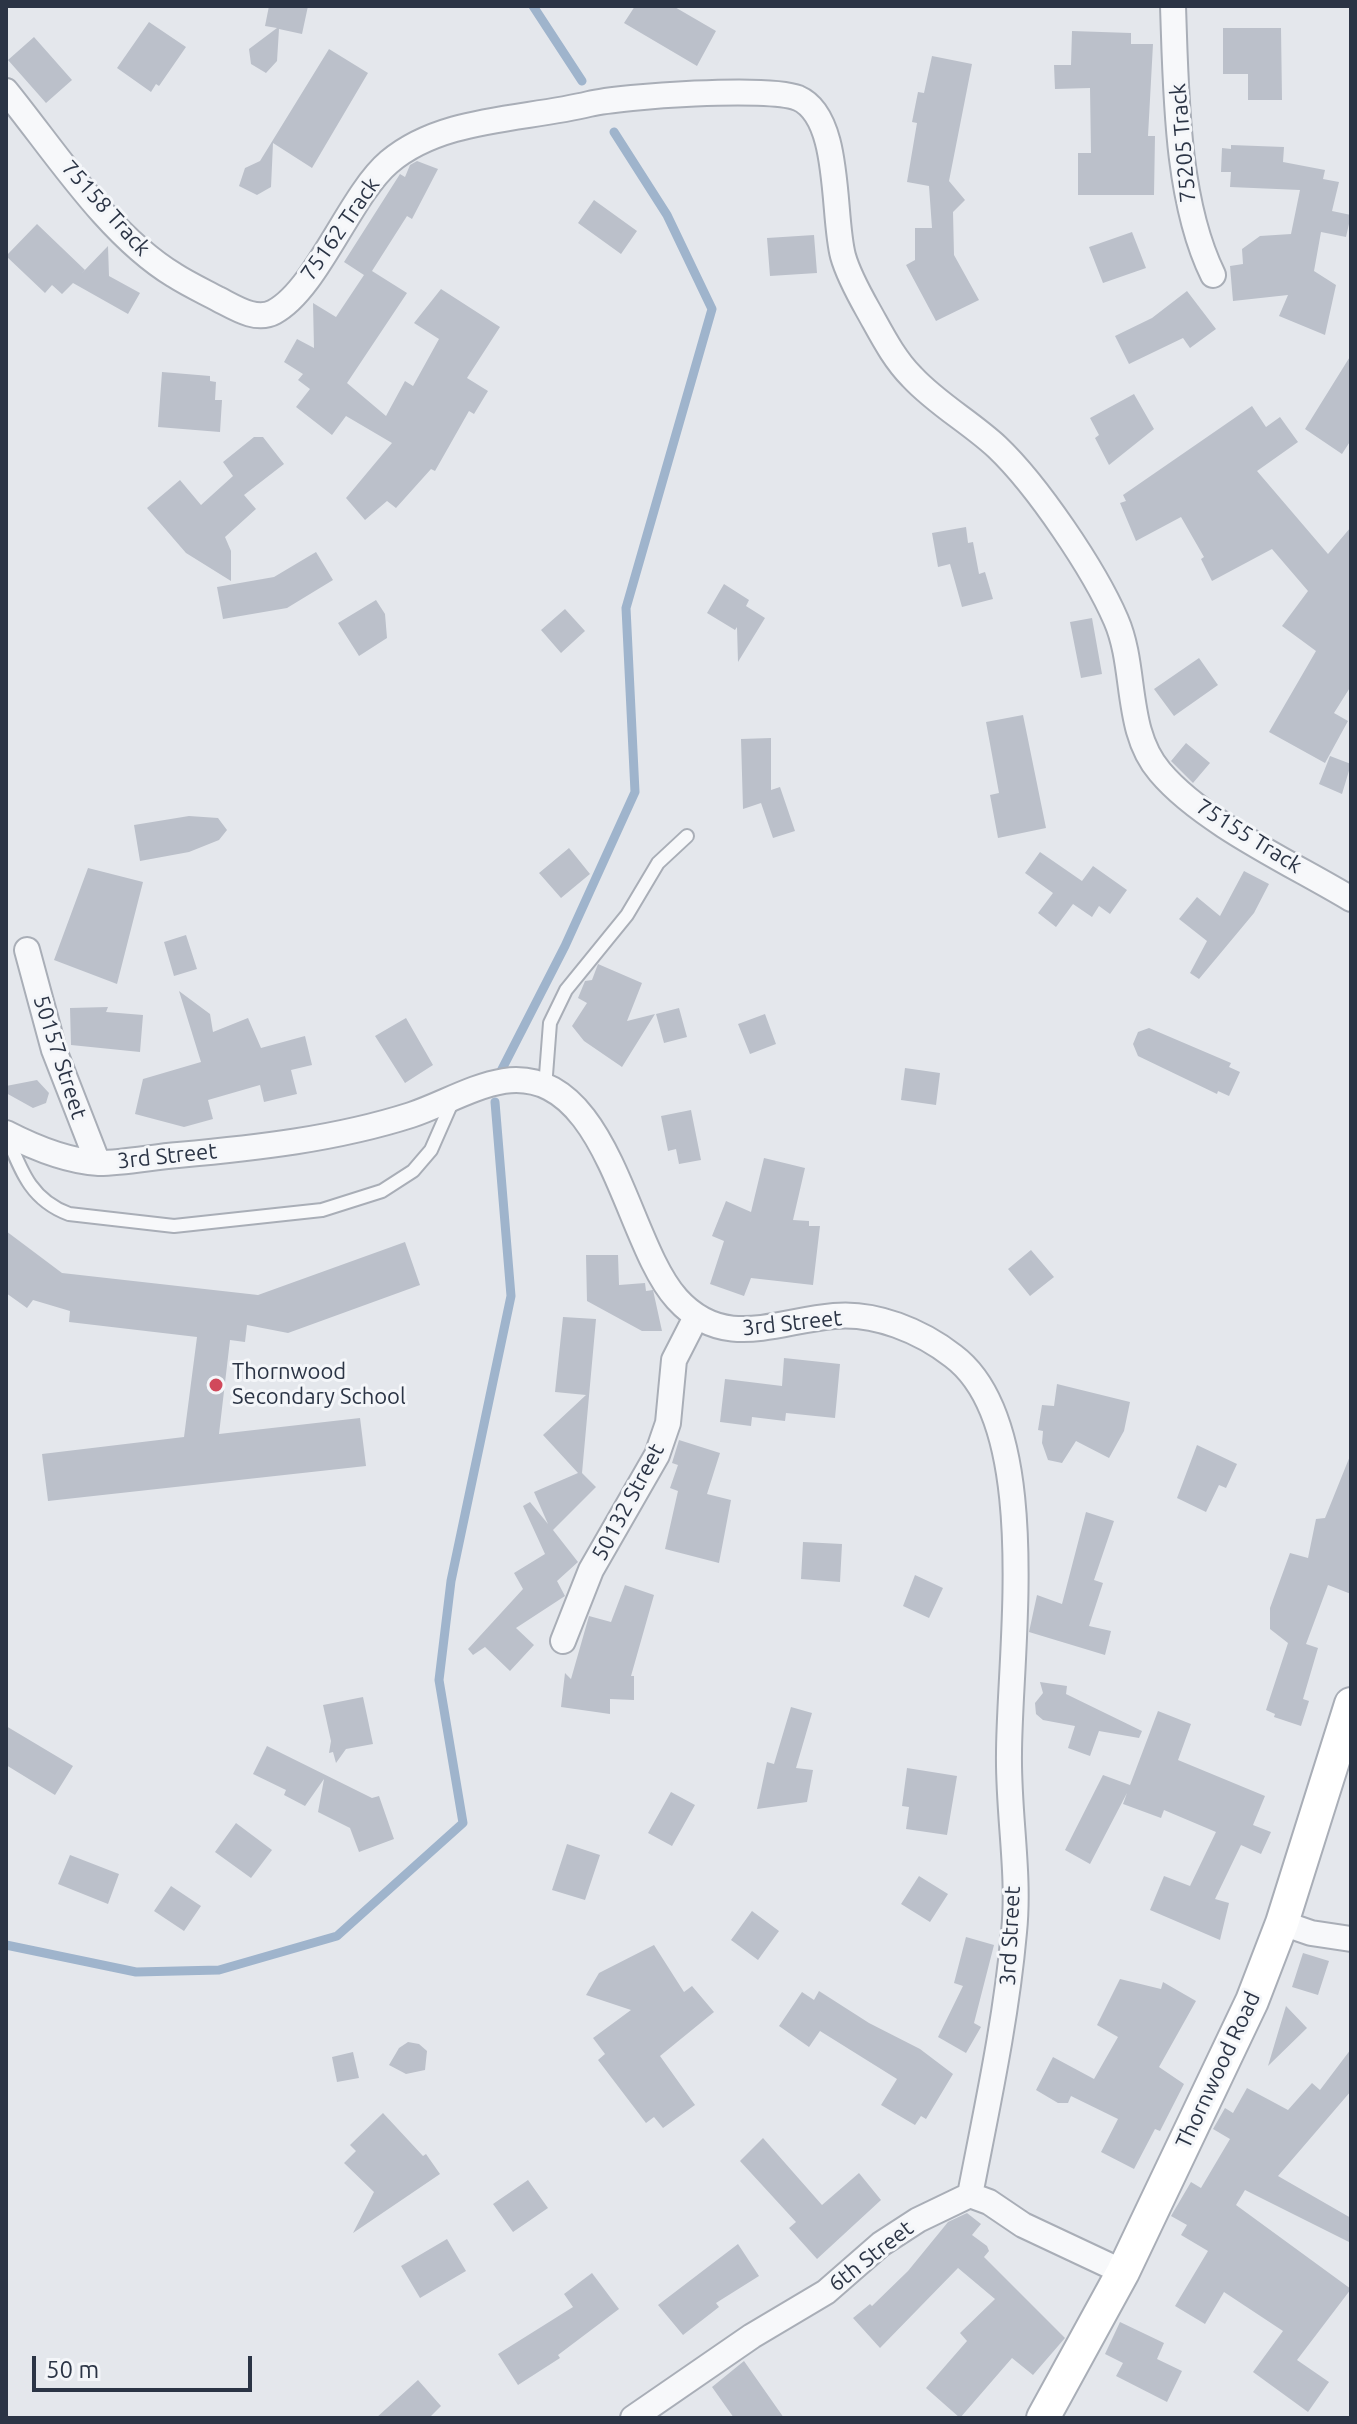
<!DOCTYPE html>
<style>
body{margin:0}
#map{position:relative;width:1357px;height:2424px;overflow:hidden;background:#e4e7ec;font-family:Ubuntu,sans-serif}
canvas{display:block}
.frame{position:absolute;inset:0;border:8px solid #2b3445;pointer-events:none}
.scale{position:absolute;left:32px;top:2356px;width:220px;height:36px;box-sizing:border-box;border:4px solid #2b3445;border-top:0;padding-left:10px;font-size:24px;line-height:28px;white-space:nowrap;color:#2b3445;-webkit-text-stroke:6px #f4f6f9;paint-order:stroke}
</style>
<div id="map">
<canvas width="1357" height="2424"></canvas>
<div class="frame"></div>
<div class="scale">50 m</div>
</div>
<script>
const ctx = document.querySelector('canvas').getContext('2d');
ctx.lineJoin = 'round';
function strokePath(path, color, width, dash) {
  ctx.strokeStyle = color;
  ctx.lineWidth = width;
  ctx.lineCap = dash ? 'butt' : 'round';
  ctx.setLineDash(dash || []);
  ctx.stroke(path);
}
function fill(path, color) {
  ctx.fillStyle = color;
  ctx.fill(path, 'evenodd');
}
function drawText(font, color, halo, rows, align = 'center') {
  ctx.font = font + ' Ubuntu,sans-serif';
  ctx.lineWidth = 6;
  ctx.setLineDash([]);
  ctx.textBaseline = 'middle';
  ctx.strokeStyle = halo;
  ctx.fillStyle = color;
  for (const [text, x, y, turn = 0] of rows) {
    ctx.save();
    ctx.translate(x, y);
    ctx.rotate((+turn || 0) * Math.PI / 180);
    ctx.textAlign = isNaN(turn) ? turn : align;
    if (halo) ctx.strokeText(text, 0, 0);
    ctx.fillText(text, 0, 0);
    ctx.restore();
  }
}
const stream = new Path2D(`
 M533 6 582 81
 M500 1073 565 946 635 792 626 608 712 309 667 215 614 132
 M6 1945 136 1972 219 1970 337 1936 463 1823 439 1680 451 1581 511 1296 495 1102`);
const building = new Path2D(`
 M269 6H308L302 34 279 29 277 61 266 73 251 64 249 49 277 28 265 26Z
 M635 6H673L716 31 697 66 624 23Z
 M149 22 186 47 159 86 156 84 151 92 117 68Z
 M1223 28H1281L1282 100H1248V74H1223Z
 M1072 31 1131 33V44H1153L1148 136H1155L1154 195H1078V153H1091L1090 88 1055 89 1054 65H1071Z
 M34 37 72 80 46 103 8 60Z
 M329 49 368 73 312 168 273 143 271 187 257 195 239 186 245 168 260 161Z
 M932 56 972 64 949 181 965 200 953 212 954 255 979 300 936 321 906 265 915 260V228H932L929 186 907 182 917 123 912 122 918 92 924 93Z
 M1231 145 1284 147 1283 162 1325 170 1323 179 1339 182 1332 211 1351 215 1346 237 1321 232 1314 271 1336 285 1325 335 1279 316 1288 295 1233 301 1230 266 1243 264 1242 249 1260 236 1291 234 1300 190 1230 187 1231 172H1221L1222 148 1231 149Z
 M417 161 438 169 412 219 407 216 372 271 407 293 347 383 386 416 405 381 413 386 439 339 414 323 441 289 500 327 467 378 488 391 474 414 469 411 435 471 431 469 396 508 387 501 365 520 346 498 392 443 346 416 332 435 296 407 310 389 298 380 303 374 284 362 297 339 314 348 313 303 336 317 364 275 344 262 400 174 405 177 410 165Z
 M594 200 637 231 621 254 578 223Z
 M37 224 85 270 81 274 108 246 109 276 140 293 128 314 73 283 62 294 52 285 45 293 6 256Z
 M1132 232 1146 268 1103 283 1089 247Z
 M814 235 817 273 770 276 767 238Z
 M1187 291 1216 329 1190 348 1183 338 1129 364 1115 336 1152 318Z
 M1351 355V440L1342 454 1305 429Z
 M162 372 210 376V381L216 382 215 400H222L220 432 158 427Z
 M1134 394 1154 429 1109 465 1095 438 1099 435 1090 418Z
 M1252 406 1266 427 1280 417 1298 442 1257 471 1328 554 1351 527V686L1334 713 1348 721 1325 763 1269 732 1316 651 1282 626 1308 591 1272 549 1212 581 1201 559 1204 557 1181 517 1136 541 1120 503 1126 501 1123 495Z
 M254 437H263L284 464 244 495 256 509 225 537 231 551V581L186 553 147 508 180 480 201 505 233 476 223 462Z
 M966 527 968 543 973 542 979 574 985 572 993 599 962 607 950 564 938 567 932 533Z
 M316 552 333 580 287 608 223 619 217 587 274 577Z
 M724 584 749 600 746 606 765 618 738 662 737 627 735 630 707 613Z
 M376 600 385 614 387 638 359 656 338 623Z
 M565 609 585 631 561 653 541 630Z
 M1092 618 1102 674 1081 678 1070 622Z
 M1199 658 1218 685 1174 716 1154 689Z
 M1023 715 1046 828 998 838 990 795 999 793 986 722Z
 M771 738V790L780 787 795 831 773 838 761 803 743 809 741 739Z
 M1186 743 1210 763 1193 783 1171 761Z
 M1330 756 1351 764 1342 794 1319 784Z
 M189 816 218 818 227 830 219 840 189 852 140 861 134 825Z
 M569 848 590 874 561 898 539 873Z
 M1040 852 1082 881 1093 866 1127 890 1110 914 1099 906 1092 917 1073 904 1056 927 1038 913 1053 893 1025 873Z
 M88 868 143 882 117 984 54 960Z
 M1244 871 1269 884 1254 913 1199 979 1190 973 1207 941 1179 919 1197 897 1220 916Z
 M186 935 197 969 174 976 164 942Z
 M598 964 642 983 627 1021 655 1014 622 1067 584 1041 572 1026 587 1003 578 998 585 981 592 980Z
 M179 991 210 1014 213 1032 248 1018 261 1048 305 1036 312 1065 291 1070 297 1094 264 1102 260 1085 208 1100 213 1119 184 1127 135 1114 143 1079 201 1062Z
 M108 1007 106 1012 143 1015 140 1052 71 1045 70 1008Z
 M679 1008 687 1037 664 1043 656 1014Z
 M765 1014 776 1044 750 1054 738 1024Z
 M406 1018 433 1065 405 1083 375 1036Z
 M1149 1028 1231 1063 1229 1067 1240 1072 1229 1096 1218 1091 1217 1094 1138 1056 1133 1044 1138 1032Z
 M905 1068 940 1073 936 1105 901 1100Z
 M37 1080 49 1093 46 1103 33 1108 6 1093V1086Z
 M691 1110 701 1160 679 1164 676 1149 668 1151 661 1116Z
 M764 1158 805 1168 793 1220 809 1221V1226H820L813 1285 751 1278 744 1296 710 1284 724 1241 712 1236 726 1201 751 1212Z
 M6 1231 62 1273 258 1295 405 1242 420 1285 288 1333 247 1325 245 1342 230 1340 219 1434 360 1418 366 1466 48 1501 42 1454 184 1437 197 1337 69 1322 70 1311 33 1300 27 1308 6 1293Z
 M1031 1250 1054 1277 1030 1296 1008 1269Z
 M586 1255H618L619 1285 645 1283 646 1291 653 1290 662 1331H642L587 1301Z
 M563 1317 596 1319 582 1473 596 1487 553 1530 578 1562 557 1581 565 1596 516 1628 534 1645 510 1671 485 1647 473 1655 468 1649 523 1589 514 1573 545 1554 523 1506 530 1502 548 1524 534 1492 578 1473 543 1435 586 1395 555 1392Z
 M784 1358 840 1364 835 1418 786 1413 785 1421 752 1417 751 1426 720 1422 725 1379 782 1386Z
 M1057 1384 1130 1402 1124 1431 1109 1458 1076 1441 1062 1463 1048 1460 1042 1443 1043 1431 1038 1430 1042 1405 1054 1406Z
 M679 1440 720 1453 707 1494 731 1500 719 1563 665 1549 678 1491 670 1488 678 1465 672 1463Z
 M1197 1445 1237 1464 1226 1488 1219 1485 1206 1512 1177 1498Z
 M1350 1456 1351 1594 1328 1585 1306 1644 1318 1648 1303 1699 1309 1701 1301 1726 1274 1717 1275 1714 1266 1710 1288 1643 1270 1629V1608L1290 1553 1308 1558 1316 1519 1325 1518Z
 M1086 1512 1114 1521 1094 1580 1103 1583 1089 1626 1111 1631 1105 1655 1029 1632 1037 1595 1062 1604Z
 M803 1542 842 1544 840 1582 801 1579Z
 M915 1575 943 1588 929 1618 903 1606Z
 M625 1585 654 1595 631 1676H634V1700L610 1699V1714L561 1707 565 1673 571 1679 589 1616 611 1622Z
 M1040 1682 1067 1686 1066 1694 1142 1731 1139 1738 1099 1731 1090 1756 1068 1748 1075 1726 1043 1720 1036 1714 1035 1703 1043 1693Z
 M363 1697 373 1744 346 1749 336 1763 333 1752 329 1753 331 1741 323 1705Z
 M791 1707 812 1713 796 1768 813 1770 807 1802 757 1809 767 1762 774 1764Z
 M1158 1711 1191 1724 1178 1760 1265 1796 1253 1825 1271 1832 1261 1854 1241 1845 1215 1899 1229 1903 1220 1940 1150 1910 1164 1876 1190 1886 1216 1832 1164 1810 1161 1818 1123 1804 1127 1793 1090 1864 1065 1850 1103 1775 1130 1785Z
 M6 1726 73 1766 55 1795 6 1765Z
 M267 1746 372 1798 379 1796 394 1839 359 1852 350 1828 318 1812 324 1779 305 1806 284 1795 286 1790 253 1774Z
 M907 1768 957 1776 947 1835 906 1829 909 1807 902 1806Z
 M671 1792 695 1805 672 1846 648 1833Z
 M236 1823 272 1850 251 1878 215 1852Z
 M567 1844 600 1855 585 1900 552 1890Z
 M70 1855 119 1874 108 1904 58 1884Z
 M919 1876 948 1894 930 1922 901 1904Z
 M171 1886 201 1906 184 1931 154 1911Z
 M752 1911 779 1931 758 1960 731 1940Z
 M966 1937 994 1945 974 2023 981 2027 966 2053 938 2037 963 1986 954 1983Z
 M654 1945 684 1992 692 1986 714 2012 660 2056 695 2105 663 2128 654 2117 646 2123 598 2060 605 2054 593 2038 631 2010 586 1995 599 1973Z
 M1303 1953 1329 1961 1318 1995 1292 1987Z
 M1120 1979 1161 1989 1163 1982 1196 2001 1159 2067 1184 2084 1160 2131 1155 2129 1134 2169 1101 2152 1118 2119 1071 2096 1068 2103H1058L1036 2090 1053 2057 1094 2079 1118 2037 1097 2025Z
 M819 1991 869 2023 920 2049 953 2074 926 2119 921 2116 915 2125 881 2105 897 2079 820 2031 809 2047 779 2026 802 1992 814 2000Z
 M1286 2006 1307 2028 1268 2066Z
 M408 2042 419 2044 427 2051 425 2070 406 2074 389 2065 399 2048Z
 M1351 2049V2091L1278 2176 1351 2218V2243L1245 2190 1236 2205 1351 2289 1297 2360 1329 2382 1308 2412 1253 2372 1283 2331 1224 2292 1205 2324 1175 2306 1208 2251 1181 2235 1187 2225 1171 2216 1191 2182 1201 2188 1230 2139 1213 2129 1225 2108 1233 2113 1247 2088 1288 2110 1312 2083 1320 2090Z
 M353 2052 359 2078 337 2082 332 2057Z
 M383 2113 423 2156 426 2154 440 2174 353 2233 374 2192 344 2163 356 2151 350 2145Z
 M763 2138 822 2205 859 2173 881 2200 817 2259 789 2228 796 2222 740 2161Z
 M528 2180 548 2208 513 2232 493 2204Z
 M967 2213 981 2224 972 2235 987 2246 989 2251 984 2257 1065 2338 1033 2375 1012 2358 960 2418 926 2388 967 2341 960 2333 995 2299 958 2268 880 2348 853 2318 870 2304 872 2306 908 2271 948 2222Z
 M447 2239 466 2271 420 2298 401 2266Z
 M738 2244 759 2276 716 2303 719 2307 683 2335 658 2305Z
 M592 2273 619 2309 558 2355 560 2358 518 2385 498 2354 573 2307 564 2294Z
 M1120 2322 1164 2343 1157 2359 1182 2371 1167 2402 1116 2376 1123 2363 1105 2354Z
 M744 2361 784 2418H734L712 2387Z
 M418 2380 441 2406 429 2418H376Z`);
const lane = new Path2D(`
 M545 1088 550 1023 566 990 627 915 658 863 687 836
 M7 1136C21 1171 31 1200 69 1214L174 1226 322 1210 382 1191 413 1171 431 1150 453 1100`);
const street = new Path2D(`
 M1173 6C1176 90 1176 200 1213 275
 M6 91C54 150 108 235 174 275 188 284 203 291 218 299 234 307 256 322 274 312 317 289 350 195 389 162 442 117 524 120 589 104 623 96 768 86 798 98 842 117 832 215 843 256 848 274 859 294 868 310 881 333 893 358 912 377 937 404 970 422 997 447 1037 485 1094 569 1116 620 1137 668 1124 730 1160 772 1203 823 1293 864 1351 899
 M27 950 54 1050 98 1163
 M6 1133C35 1148 66 1161 99 1163 125 1163 152 1157 178 1155 256 1148 336 1139 411 1115 441 1105 473 1086 504 1081 609 1066 625 1242 677 1299 724 1351 776 1321 834 1316 875 1312 921 1331 953 1356 1044 1424 1009 1653 1009 1754 1008 1813 1020 1874 1014 1932 1006 2021 987 2107 970 2195
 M563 1641 591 1570 657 1455 668 1423 674 1360 696 1317
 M1282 1923 1311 1933 1351 1939
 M633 2418 752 2336 826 2292 881 2244 918 2220 970 2195 989 2202 1023 2225 1123 2272`);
const secondary = new Path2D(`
 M1043 2418 1123 2272 1252 2001 1282 1923 1351 1704`);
const markers = [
 [216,1385,8,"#d1495b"]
];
const streetNames = [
 ["75205 Track",1183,143,-95],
 ["75158 Track",106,208,48],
 ["75162 Track",340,229,-55],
 ["75155 Track",1249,836,32],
 ["50157 Street",60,1057,72],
 ["3rd Street",167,1156,-6],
 ["3rd Street",792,1323,-6],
 ["50132 Street",628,1502,-62],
 ["3rd Street",1010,1936,-87],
 ["Thornwood Road",1218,2070,-65],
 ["6th Street",871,2256,-38]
];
const poiNames = [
 ["Thornwood",232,1372],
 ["Secondary School",232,1397]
];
strokePath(stream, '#9fb4cc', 9);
fill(building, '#bbc0ca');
strokePath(lane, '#a9aeb7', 16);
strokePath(street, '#a9aeb7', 28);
strokePath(secondary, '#a9aeb7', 36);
strokePath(lane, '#f7f8fa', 12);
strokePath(street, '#f7f8fa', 24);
strokePath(secondary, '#fff', 32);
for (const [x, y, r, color] of markers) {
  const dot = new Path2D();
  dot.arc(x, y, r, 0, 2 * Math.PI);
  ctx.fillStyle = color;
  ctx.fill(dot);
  strokePath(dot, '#f4f6f9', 3);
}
drawText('22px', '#2b3445', '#f4f6f9', streetNames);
drawText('22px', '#2b3445', '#f4f6f9', poiNames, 'left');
</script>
